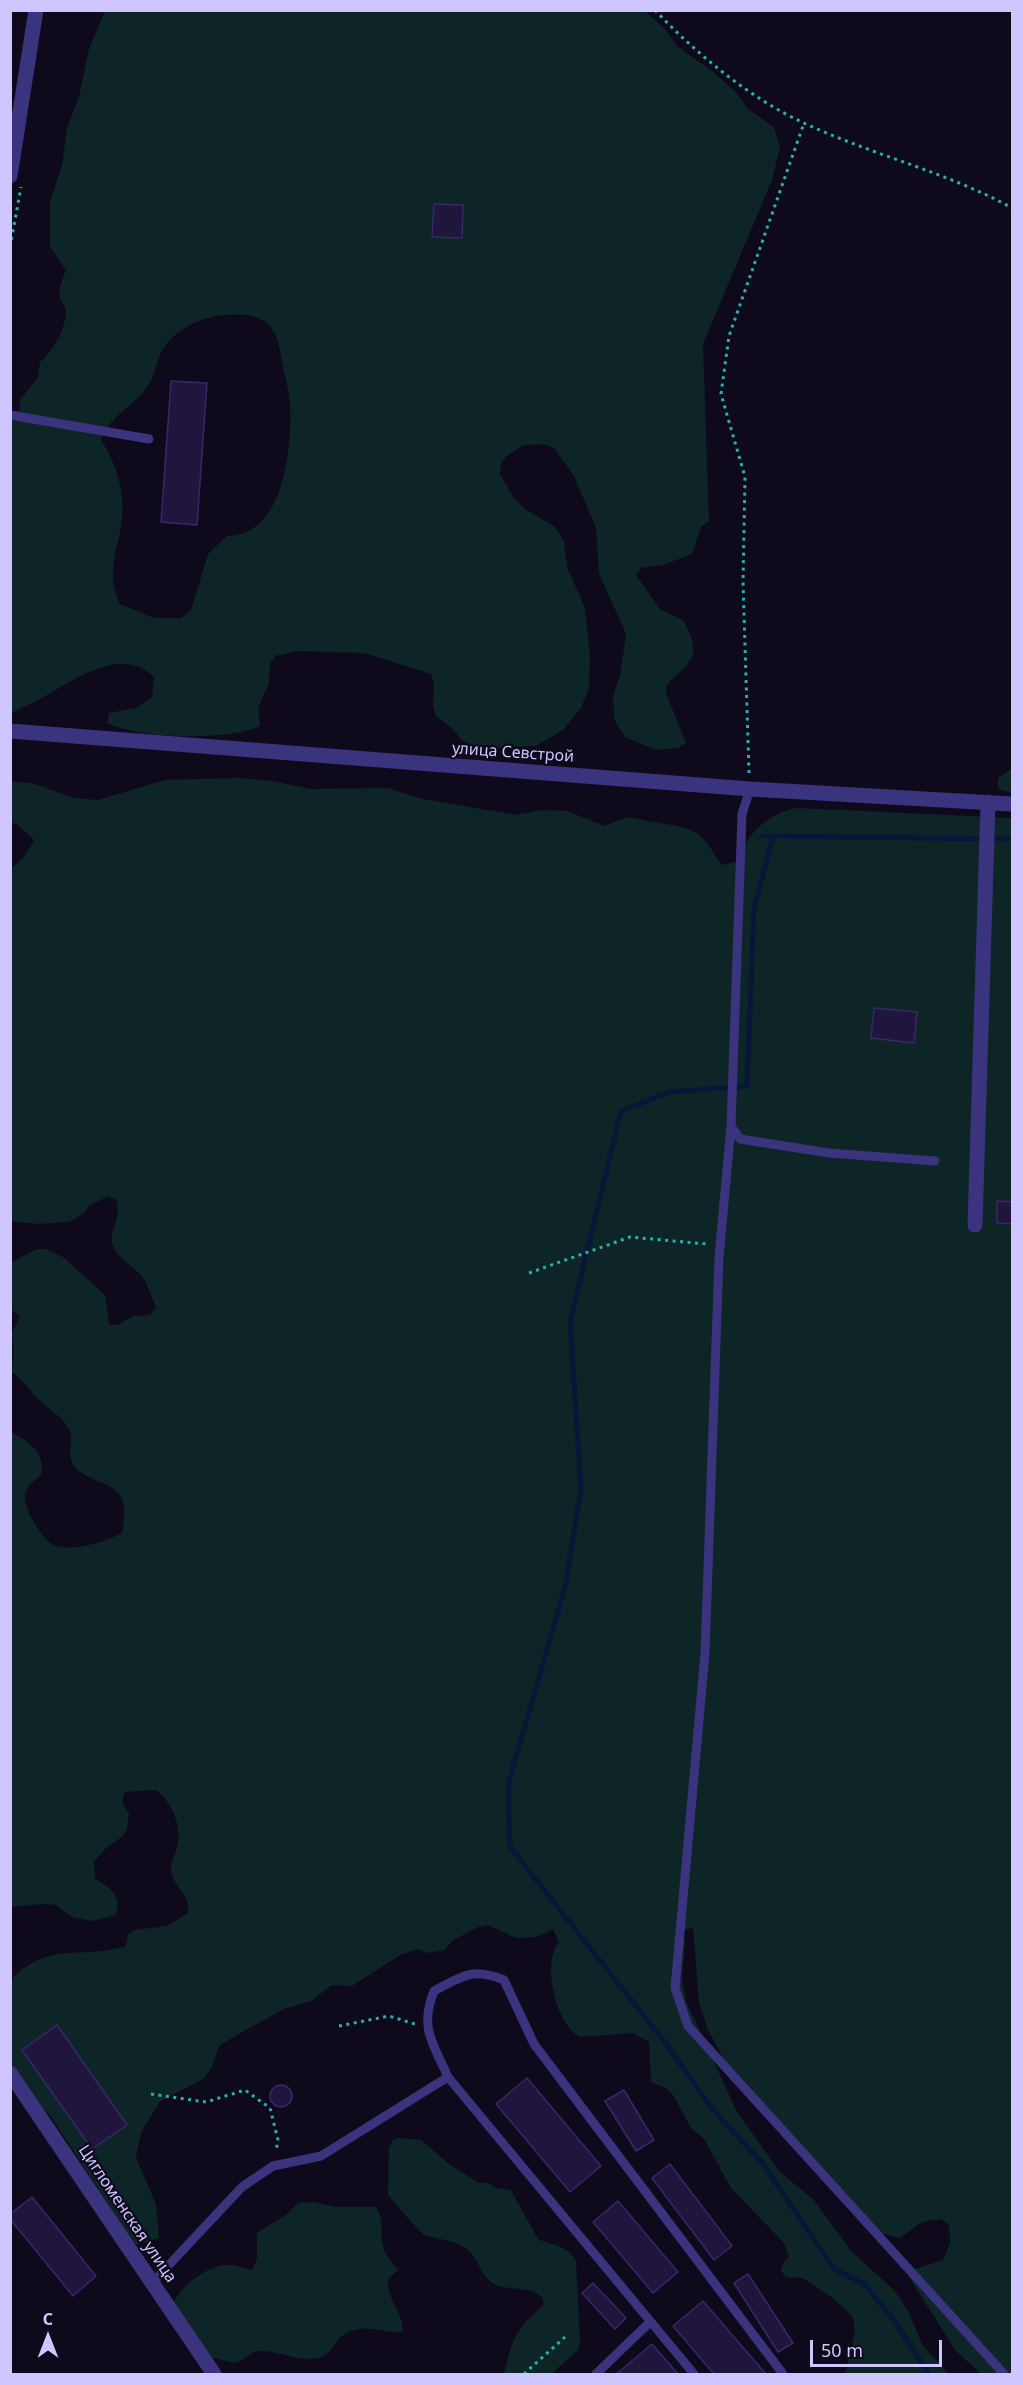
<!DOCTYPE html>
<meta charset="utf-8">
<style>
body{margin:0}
#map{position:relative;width:1023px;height:2385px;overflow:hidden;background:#0e0a1c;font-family:"Noto Sans",sans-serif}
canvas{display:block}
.frame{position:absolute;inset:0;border:12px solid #cfc5ff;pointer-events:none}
.north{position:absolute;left:18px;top:2307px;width:60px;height:60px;-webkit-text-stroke:4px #0e0a1c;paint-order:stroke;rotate:0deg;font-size:16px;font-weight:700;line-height:24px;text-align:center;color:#cfc5ff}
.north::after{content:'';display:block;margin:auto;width:21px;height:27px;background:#cfc5ff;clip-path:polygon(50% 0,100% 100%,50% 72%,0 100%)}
.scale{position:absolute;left:810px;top:2340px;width:132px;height:27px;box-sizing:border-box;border:3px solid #cfc5ff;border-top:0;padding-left:8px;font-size:18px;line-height:21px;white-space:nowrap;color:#cfc5ff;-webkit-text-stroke:4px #0e0a1c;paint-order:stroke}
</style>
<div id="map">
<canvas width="1023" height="2385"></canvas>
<div class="frame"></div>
<div class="north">С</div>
<div class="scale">50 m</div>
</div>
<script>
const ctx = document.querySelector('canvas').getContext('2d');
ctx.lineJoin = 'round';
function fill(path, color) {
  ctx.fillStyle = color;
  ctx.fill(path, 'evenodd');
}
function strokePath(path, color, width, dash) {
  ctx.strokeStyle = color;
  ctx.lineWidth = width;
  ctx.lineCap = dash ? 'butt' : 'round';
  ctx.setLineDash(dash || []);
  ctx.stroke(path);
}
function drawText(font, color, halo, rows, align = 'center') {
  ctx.font = font + ' "Noto Sans",sans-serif';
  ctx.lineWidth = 4.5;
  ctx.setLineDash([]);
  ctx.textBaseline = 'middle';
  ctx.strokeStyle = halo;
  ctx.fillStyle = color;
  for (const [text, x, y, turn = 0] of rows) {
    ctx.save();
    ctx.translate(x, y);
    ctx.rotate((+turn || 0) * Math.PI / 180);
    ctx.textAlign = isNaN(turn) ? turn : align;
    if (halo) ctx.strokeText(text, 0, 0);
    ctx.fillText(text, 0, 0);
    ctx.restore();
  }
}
const green = new Path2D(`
 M105 11H645L664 28 677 46 712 71 735 91 748 109 774 127 780 148 772 180 703 344 709 521 701 527 692 554 663 565 641 568 636 575 660 609 684 621C702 657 693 660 667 684L666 693 686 743 678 748 656 750 625 737 619 728 614 718 613 696 620 676 626 634 599 573 596 528 574 476 554 448 544 444 523 445 506 457 501 464 500 474 513 497 525 509 555 527 564 541 567 567 585 608 590 655 589 688 581 708 563 730 536 746 481 749 460 739 454 730 436 716 433 705 434 684 431 674 364 653 297 651 275 656 270 664 269 683 258 708 260 726C228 741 140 739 107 723L109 713 136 708 152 697 154 677C119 642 68 685 36 701 28 705 19 709 11 713V420L20 410V400L38 377 40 362C53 351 64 332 66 314 67 307 61 303 60 297 58 288 63 278 66 270L50 247V202L62 165 67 128 79 97 89 49ZM224 315C239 315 256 313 268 324 279 334 280 353 283 366 285 378 289 390 290 402 292 447 285 536 227 536L208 554 191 610 181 618H154L120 604C108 578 114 558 120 532 127 499 119 468 101 440 108 418 132 407 146 389 154 378 155 367 160 355 170 331 201 317 224 315Z
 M1012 768V793L998 789V778Z
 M240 778 273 781 310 789 388 788 418 798 516 815 542 810 567 811 605 826C632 814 626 818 654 822 693 829 700 827 721 865L741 861C744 833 770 813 797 808L1012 818V2374H981L955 2350 909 2277 912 2270 943 2260 950 2243 949 2225 941 2219 922 2222 900 2238 881 2233 727 2065 708 2030 699 2003 693 1928 683 1930 685 1941 682 1980 686 2001 737 2112 780 2172 814 2200 852 2252 894 2290 907 2309 923 2346 949 2374H845L855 2332 853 2317 834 2299 803 2278 786 2277 781 2271 783 2263 789 2257 784 2243 731 2188 704 2139 691 2128 673 2095 666 2088 651 2082 649 2042 633 2033 580 2037C556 2024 541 1963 559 1942L553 1929 537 1937 516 1938 488 1925 478 1927 452 1941 444 1950 429 1953 417 1949 400 1955 352 1986 332 1985 311 2001 284 2009 242 2032 219 2046 211 2069 203 2079 161 2101 157 2106 141 2133 136 2158 156 2204 159 2238 135 2245 50 2115C32 2100 33 2086 11 2072V1980C48 1940 84 1960 126 1946L128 1935 134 1930 167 1926 188 1913C190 1895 177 1890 172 1875 169 1865 174 1858 177 1848 183 1828 172 1802 156 1790L125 1792C121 1801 122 1805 129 1813L127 1829 123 1836 106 1848 94 1862 95 1879C111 1888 122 1896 116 1915L92 1921 72 1917 55 1905 44 1904 11 1907V1431C28 1443 44 1449 42 1474 35 1480 27 1485 25 1495 23 1509 44 1545 59 1547 77 1550 106 1542 122 1533 123 1525 126 1510 123 1502 117 1480 84 1483 73 1464 66 1452 75 1440 69 1429 62 1416 49 1410 39 1400 28 1388 25 1382 11 1371L14 1353 12 1333 20 1316 11 1310 10 1263 37 1249H45L63 1257 105 1295 109 1325H117L134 1316 150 1315 156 1308C153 1299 149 1290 145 1281 137 1266 116 1261 112 1242 110 1231 121 1218 117 1201L109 1196 90 1205 84 1213 69 1222 38 1224 11 1221V869L25 856 34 840 18 825 11 822V782L32 783 73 798 98 800 165 780Z
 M398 2138 421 2140 450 2165 479 2183H489L496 2188 511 2190 538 2239C554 2246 567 2245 576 2261L580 2343 578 2350 551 2374H504C513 2337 515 2331 543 2305V2299C532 2285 511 2291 496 2285 481 2278 480 2261 468 2250 459 2241 437 2239 425 2235 421 2234 391 2199 388 2195L389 2148 392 2141Z
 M312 2202 336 2207H376C390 2230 370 2240 398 2270L388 2279C388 2304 403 2310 403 2332 381 2334 366 2322 345 2334 334 2340 333 2354 318 2358 298 2362 278 2350 258 2351 249 2352 244 2362 234 2363L210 2357 174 2302C182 2285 209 2264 229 2265 237 2265 244 2269 252 2270L257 2259V2233L287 2214 298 2203Z`);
const stream = new Path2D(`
 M763 836 1012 839
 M773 837 754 909 747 1086 669 1092 621 1111 570 1322 581 1489 565 1587 508 1785 510 1847 664 2041 710 2106 763 2164 834 2269 864 2284 893 2319 929 2374`);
const building = new Path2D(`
 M434 204 463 205 462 238 432 237Z
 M171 381 207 383 197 525 161 522Z
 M874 1008 917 1012 914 1043 871 1038Z
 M997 1201 1012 1202V1224L997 1223Z
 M57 2025 127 2125 92 2149 22 2050Z
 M527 2078 601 2166 570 2192 496 2104Z
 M270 2096a11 11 0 1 1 22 0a11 11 0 1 1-22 0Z
 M624 2090 654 2140 636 2151 605 2101Z
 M670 2164 732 2246 714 2260 652 2178Z
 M32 2197 96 2276 73 2296 10 2219V2214Z
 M618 2201 678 2272 653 2293 593 2222Z
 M748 2274 793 2343 778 2352 734 2283Z
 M593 2283 626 2318 615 2329 582 2293Z
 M703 2301 753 2359 766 2374H714L673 2326Z
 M652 2344 678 2374H616L638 2356Z`);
const path = new Path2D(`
 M655 10C695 53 751 99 804 123 872 155 947 172 1012 208
 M10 247 21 187
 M749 773 743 582 745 477 721 394 729 336 804 123
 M529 1273 630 1237 707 1244
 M339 2026 389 2016 415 2024
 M151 2094 206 2102 245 2090 270 2108 278 2140 276 2152
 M524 2374 565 2337`);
const service = new Path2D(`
 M10 415 149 439
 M750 789 742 814 731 1126 719 1257 705 1653 675 1988 688 2026 1004 2374
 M731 1126 740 1139 829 1153 935 1161
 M152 2283 242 2187 273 2166 321 2156 448 2077
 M596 2374 650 2322
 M694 2374 448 2077C433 2043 419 2027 434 1991 463 1976 472 1967 504 1980L534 2044 783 2374`);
const minor = new Path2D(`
 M10 176 36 10
 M10 731 750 789 1012 804
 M975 1225 988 802
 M10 2073 214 2374`);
const streetNames = [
 ["улица Севстрой",513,753,4],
 ["Цигломенская улица",127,2214,56]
];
fill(green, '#0d2526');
strokePath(stream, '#071639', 5);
fill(building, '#20163d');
strokePath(building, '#38276a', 1.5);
strokePath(path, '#28b0b0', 3, [3, 4.5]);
strokePath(service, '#3a337d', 9);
strokePath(minor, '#3a337d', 15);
drawText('16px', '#cfc5ff', '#0e0a1c', streetNames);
</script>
